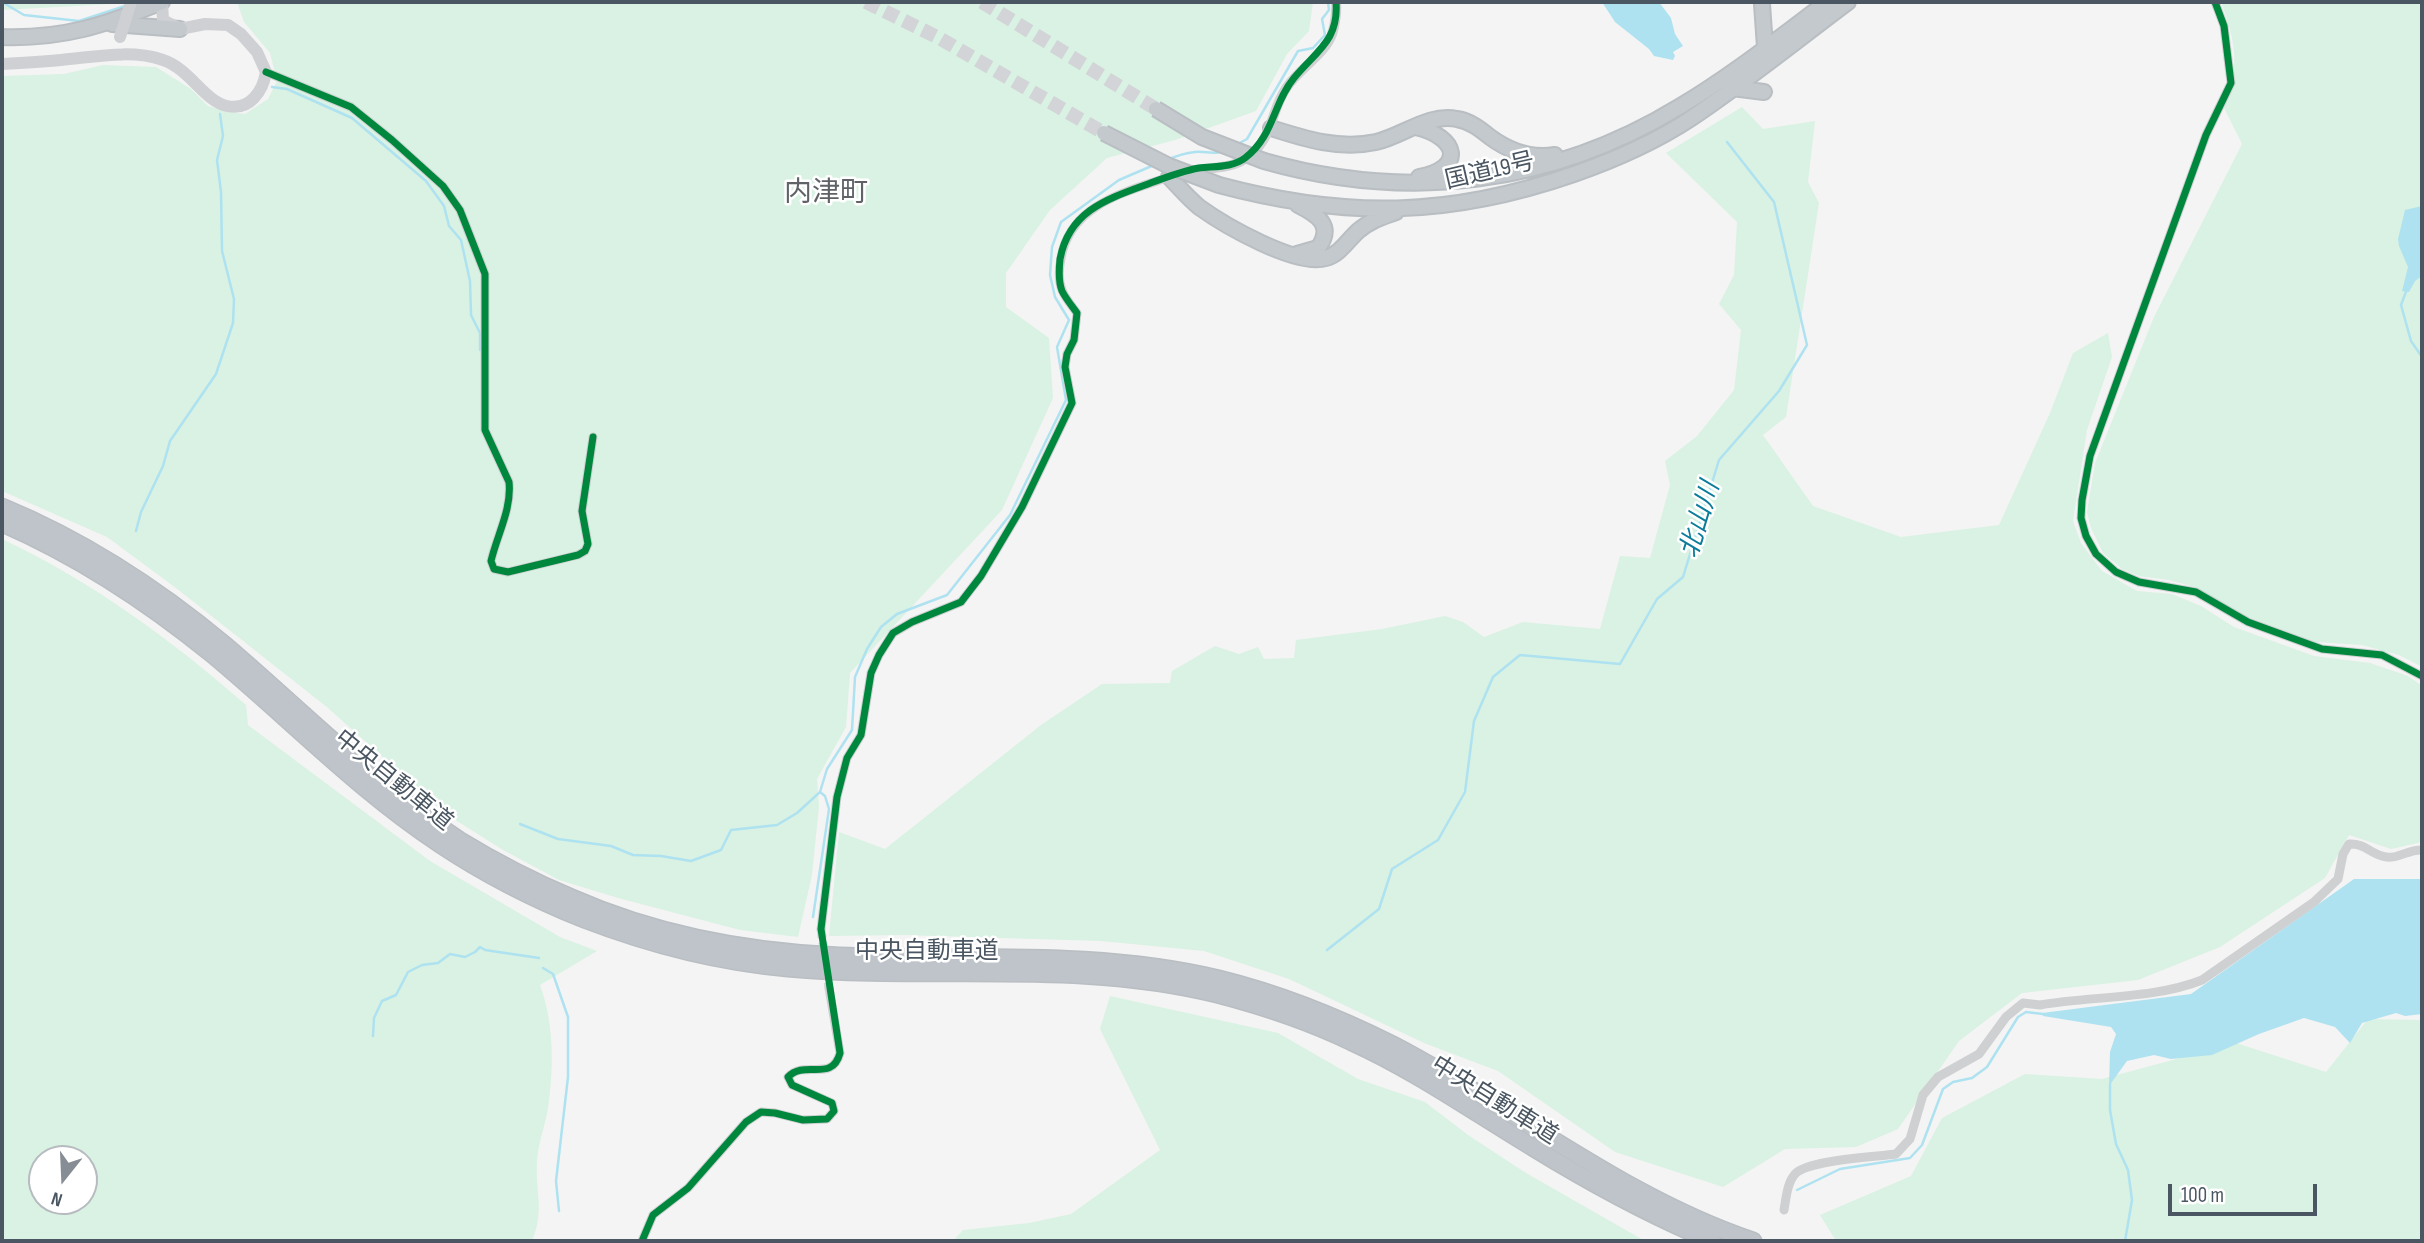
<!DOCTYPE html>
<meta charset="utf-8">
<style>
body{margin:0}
#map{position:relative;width:2424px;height:1243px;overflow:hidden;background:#f4f4f4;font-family:"Sofia Sans Condensed",sans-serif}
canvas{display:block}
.frame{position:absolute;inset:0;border:4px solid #4a5661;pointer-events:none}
.north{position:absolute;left:28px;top:1145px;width:70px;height:70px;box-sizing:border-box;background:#fff;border:2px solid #b7bbc0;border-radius:50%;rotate:198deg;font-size:19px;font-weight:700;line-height:28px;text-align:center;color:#4a5661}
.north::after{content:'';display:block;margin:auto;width:24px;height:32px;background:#868d94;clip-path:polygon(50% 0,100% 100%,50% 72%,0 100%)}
.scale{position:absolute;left:2168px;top:1184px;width:149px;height:32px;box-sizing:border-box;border:4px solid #4a5661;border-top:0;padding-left:9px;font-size:21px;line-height:24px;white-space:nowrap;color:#4a5661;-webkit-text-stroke:5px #fff;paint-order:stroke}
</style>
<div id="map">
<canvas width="2424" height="1243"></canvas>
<div class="frame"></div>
<div class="north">N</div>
<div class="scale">100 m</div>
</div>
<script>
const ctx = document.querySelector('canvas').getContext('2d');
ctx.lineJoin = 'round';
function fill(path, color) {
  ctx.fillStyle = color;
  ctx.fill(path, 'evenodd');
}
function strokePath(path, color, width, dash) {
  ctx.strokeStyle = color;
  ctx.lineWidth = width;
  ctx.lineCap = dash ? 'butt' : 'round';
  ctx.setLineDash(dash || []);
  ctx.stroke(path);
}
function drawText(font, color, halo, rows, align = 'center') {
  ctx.font = font + ' "Sofia Sans Condensed","Noto Sans JP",sans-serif';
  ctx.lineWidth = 5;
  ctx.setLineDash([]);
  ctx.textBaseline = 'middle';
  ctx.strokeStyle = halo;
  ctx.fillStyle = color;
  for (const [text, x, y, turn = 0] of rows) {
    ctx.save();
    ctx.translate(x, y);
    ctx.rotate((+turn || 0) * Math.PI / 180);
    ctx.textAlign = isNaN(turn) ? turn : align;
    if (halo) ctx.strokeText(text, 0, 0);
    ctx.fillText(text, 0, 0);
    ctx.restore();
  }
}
const green = new Path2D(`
 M2 2H114L113 4 2 10Z
 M237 2H1313L1309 31 1287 54 1256 111 1175 140 1107 158 1050 210 1006 273V307L1049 338 1053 398 1002 510 850 673 846 727 817 779 819 806 812 875 798 937 740 930 618 898 559 880 503 850 446 814 328 708 176 588 107 537 2 491V76L64 74 103 65 156 67 191 89 208 106 228 112 245 114 268 99 277 81 270 53 244 22Z
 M2221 2H2422V667L2399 655 2362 645 2315 642 2243 615 2194 587 2169 580 2139 576 2122 569 2103 553 2091 528 2087 512 2095 463 2154 317 2242 144 2224 108C2240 67 2236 43 2221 2Z
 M1742 107 1763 129 1815 121 1808 182 1819 203 1786 417 1763 435 1813 506 1901 537 1999 525 2050 413 2073 353 2108 333 2112 357 2087 430 2073 521 2081 543 2102 571 2137 591 2172 594 2201 606 2234 627 2314 656 2370 663 2408 676 2422 686V842L2391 849 2349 835 2325 878 2220 947 2138 980 2022 993 1959 1041 1898 1129 1856 1147 1785 1149 1723 1187 1615 1152 1498 1071 1424 1043 1289 979 1204 951 1101 941 903 935 829 936 839 832 885 849 1041 725 1102 684 1170 683 1172 671 1215 646 1239 654 1258 647 1264 659 1294 658 1296 640 1382 629 1445 616 1463 622 1484 637 1523 622 1600 629 1620 556 1650 558 1670 485 1665 461 1697 436 1734 390 1741 330 1719 304 1734 275 1737 222 1666 153Z
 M2 539C91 581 172 640 246 705L248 725 430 861 560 937 597 951 540 985C554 1024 554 1067 548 1108 545 1126 538 1144 537 1161 535 1192 545 1210 532 1241H2ZM84 1159V1201H42V1159Z
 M1110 996 1278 1033 1358 1079 1425 1102 1468 1135 1526 1173 1645 1241H953L963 1230 1029 1223 1071 1214 1160 1150 1100 1029Z
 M2368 1019 2422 1020V1241H1836L1820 1215 1911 1176 1942 1118 2025 1074 2102 1079 2236 1043 2326 1072Z`);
const water = new Path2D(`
 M1602 2H1659L1671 18 1675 34 1683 46 1673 52 1675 56 1673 60 1654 56 1649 49 1615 22Z
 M2422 206V276L2415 281 2409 292 2402 291 2408 267 2399 246 2398 239 2405 210Z
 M2354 879H2422V1014L2405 1016 2396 1013 2362 1023 2350 1043 2335 1027 2304 1018 2259 1034 2212 1055 2171 1059 2154 1055 2127 1061 2109 1086 2110 1052 2116 1034 2111 1027 2043 1016 2042 1013 2191 994Z`);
const stream = new Path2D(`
 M2 2 24 15 79 21 125 6
 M272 87 287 89 352 118 426 181 444 206 449 226 461 240 470 281 471 315 480 333V350
 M1236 145 1247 139 1298 51 1313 48 1325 35 1322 19 1329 10 1328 2
 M1167 160C1176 156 1185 153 1195 152 1205 151 1215 155 1224 151
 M2407 289 2401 305 2411 341 2422 357
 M136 531 141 512 163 466 170 441 216 374 233 323 234 299 222 251 221 192 217 160 223 136 220 114
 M520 824 558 839 611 846 633 855 661 856 691 861 721 850 731 830 777 825 797 813 820 792 827 769 852 730 855 677 867 649 881 627 897 614 947 595 1010 515 1066 400 1057 347 1069 320 1055 297 1050 275 1052 247 1061 222 1119 180 1154 165
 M813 917 829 809 825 796 820 792
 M1327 950 1379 909 1392 869 1438 840 1465 792 1474 721 1493 677 1520 655 1620 664 1657 599 1683 577 1719 460 1779 391 1807 345 1774 202 1727 142
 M543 968 553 974 568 1017V1077L556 1181 559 1211
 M373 1036 374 1018 382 1001 396 995 408 972 422 965 438 963 450 954 465 957 475 952 480 947 485 950 539 958
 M2110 1084V1110L2116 1144 2128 1170 2132 1200 2125 1241
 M1797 1190 1840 1169 1910 1158 1922 1145 1943 1089 1953 1082 1972 1078 1987 1067 2018 1017 2026 1012 2043 1014`);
const minorTunnel = new Path2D(`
 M821 929 829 988`);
const trunkTunnel = new Path2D(`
 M866 2 939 38 1104 133
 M982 2 1156 109`);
const minor = new Path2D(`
 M2215 2 2224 26 2231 83 2206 135 2090 456 2082 500 2081 518 2086 536 2096 554 2116 572 2139 582 2196 592 2248 622 2322 649 2382 655 2422 676
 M266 72 351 107 392 140 443 186 460 210 485 274V430L509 482C512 509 497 535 491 561L494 569 508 572 578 555 585 551 588 544 582 511 593 437
 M821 929 837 797 847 758 861 735 871 673 879 655 893 633 912 622 961 602 981 576 1022 507 1072 403 1065 367 1067 354 1074 340 1077 313C1072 306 1065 298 1062 290 1058 280 1059 268 1061 258 1070 205 1125 192 1169 177
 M1784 1210C1786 1199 1787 1183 1795 1174 1807 1160 1875 1157 1896 1154L1910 1139 1923 1095 1938 1077 1979 1054 2006 1017 2023 1003 2040 1005C2091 996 2155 999 2202 980L2314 902 2338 879 2343 854 2349 844C2363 843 2369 852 2382 856 2396 861 2408 849 2422 850
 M642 1241 653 1215 688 1188 746 1122 761 1112 775 1113 803 1120 827 1119 834 1111 832 1103 792 1085 788 1077C805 1059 832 1083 840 1053L829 988`);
const tertiary = new Path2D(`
 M1185 172C1204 167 1227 170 1243 160 1274 142 1270 110 1287 87 1299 69 1325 54 1332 34 1335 25 1337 11 1336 2`);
const secondary = new Path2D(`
 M2 64C22 63 41 62 61 60 94 57 131 49 163 60 190 69 204 101 227 106 250 111 263 91 266 72L257 52 241 34 228 25 205 24 180 29 163 20 162 2`);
const trunk = new Path2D(`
 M1762 4 1765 47
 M112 24 180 29
 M2 37C64 39 105 25 162 2
 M1732 88 1764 92
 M1416 127C1458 137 1466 168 1419 177
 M1271 128C1305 139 1340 150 1376 142 1403 136 1428 113 1457 119 1470 121 1480 129 1490 137 1509 151 1531 159 1555 155
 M1264 161C1408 202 1551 185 1679 107 1731 76 1779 38 1827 2
 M1169 177C1179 187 1188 198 1199 207 1224 225 1296 267 1326 258 1340 254 1348 240 1358 231 1369 221 1383 217 1396 212
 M1219 185C1346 219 1450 217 1574 174 1614 160 1655 142 1690 119 1744 83 1796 41 1848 2
 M1297 254 1318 248C1335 225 1316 214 1298 205`);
const motorway = new Path2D(`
 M2 507C82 540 159 590 226 646 302 711 375 785 459 840 495 862 534 882 572 898 656 935 748 952 839 956 966 961 1094 949 1219 979 1280 994 1337 1017 1393 1045 1515 1108 1622 1197 1753 1241
 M2 523C78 556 148 602 212 654 288 717 358 790 440 844 485 874 534 899 584 919 649 944 719 962 788 968 932 981 1076 959 1217 994 1263 1006 1309 1021 1352 1042 1416 1071 1474 1112 1534 1148 1591 1183 1650 1215 1712 1241`);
const secondaryBridge = new Path2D(`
 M120 37 131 2`);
const trunkBridge = new Path2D(`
 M1156 109 1202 137 1264 161
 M1104 133 1169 166 1219 185`);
const cycleway = new Path2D(`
 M2215 2 2224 26 2231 83 2206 135 2090 456 2082 500 2081 518 2086 536 2096 554 2116 572 2139 582 2196 592 2248 622 2322 649 2382 655 2422 676
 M266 72 351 107 392 140 443 186 460 210 485 274V430L509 482C512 509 497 535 491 561L494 569 508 572 578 555 585 551 588 544 582 511 593 437
 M642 1241 653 1215 688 1188 746 1122 761 1112 775 1113 803 1120 827 1119 834 1111 832 1103 792 1085 788 1077C805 1059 832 1083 840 1053L821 929 837 797 847 758 861 735 871 673 879 655 893 633 912 622 961 602 981 576 1022 507 1072 403 1065 367 1067 354 1074 340 1077 313C1072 306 1066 299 1062 291 1058 281 1059 269 1060 259 1069 211 1107 199 1148 184 1164 178 1182 171 1199 168 1214 166 1232 168 1245 158 1274 136 1273 103 1294 78 1316 51 1339 41 1336 2`);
const streetNames = [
 ["国道19号",1490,172,-13],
 ["中央自動車道",393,781,39],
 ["中央自動車道",927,952],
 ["中央自動車道",1494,1101,32]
];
const waterNames = [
 ["北山川",1701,520,-73]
];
const quarterNames = [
 ["内津町",826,194]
];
fill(green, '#d9f2e3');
fill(water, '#aee2f0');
strokePath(stream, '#aee2f0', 2.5);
strokePath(minorTunnel, '#d2d4d7', 9, [9, 4.5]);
strokePath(trunkTunnel, '#d2d4d7', 14, [14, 7]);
strokePath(trunk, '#b9bec3', 18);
strokePath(motorway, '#b9bec3', 19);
strokePath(minor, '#ced0d2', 9);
strokePath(tertiary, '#ced0d2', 10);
strokePath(secondary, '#ced0d4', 12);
strokePath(trunk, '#c4c9cd', 14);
strokePath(motorway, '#bec4c9', 16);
strokePath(trunkBridge, '#b9bec3', 18, []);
strokePath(secondaryBridge, '#ced0d4', 12);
strokePath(trunkBridge, '#c4c9cd', 14);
strokePath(cycleway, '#00873e', 7);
drawText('24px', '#4a5661', '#fff', streetNames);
drawText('italic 26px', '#0c7c9b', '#fff', waterNames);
drawText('28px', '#5f6368', '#fff', quarterNames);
</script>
